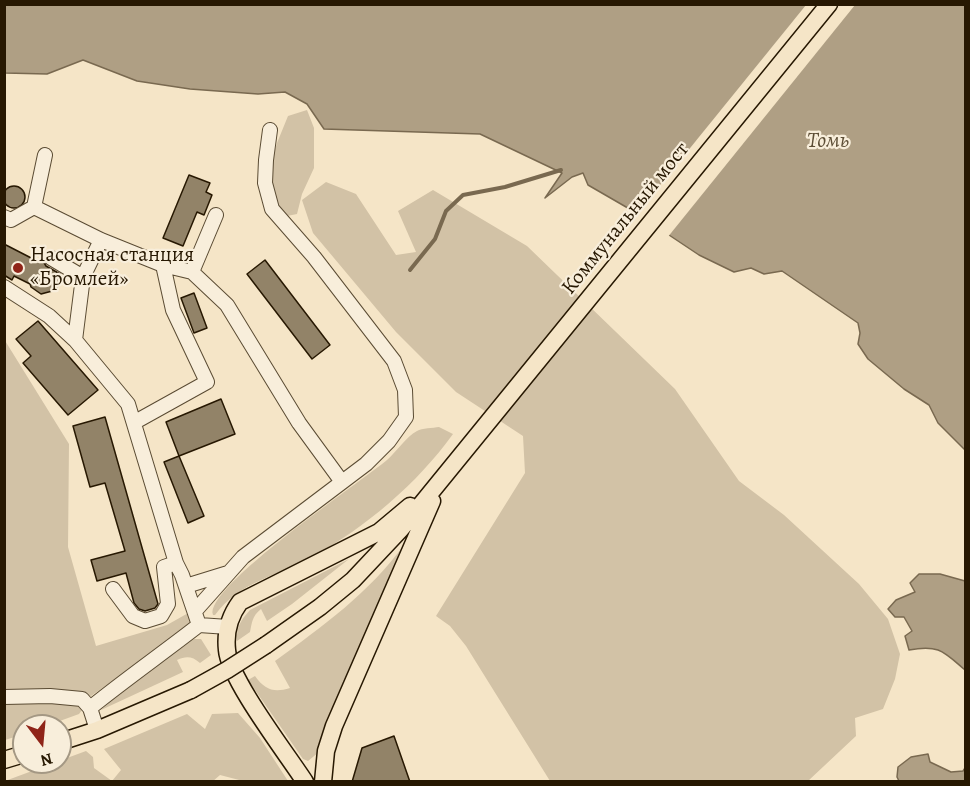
<!DOCTYPE html>
<meta charset="utf-8">
<style>
body{margin:0}
#map{position:relative;width:970px;height:786px;overflow:hidden;background:#f5e5c7;font-family:Alegreya,serif}
canvas{display:block}
.frame{position:absolute;inset:0;border:6px solid #271802;pointer-events:none}
.north{position:absolute;left:12px;top:714px;width:60px;height:60px;box-sizing:border-box;background:#f8eedb;border:2px solid #a49884;border-radius:50%;rotate:164deg;font-size:16px;font-weight:700;line-height:24px;text-align:center;color:#271802}
.north::after{content:'';display:block;margin:auto;width:21px;height:27px;background:#8f2418;clip-path:polygon(50% 0,100% 100%,50% 72%,0 100%)}
</style>
<div id="map">
<canvas width="970" height="786"></canvas>
<div class="frame"></div>
<div class="north">N</div>
</div>
<script>
const ctx = document.querySelector('canvas').getContext('2d');
ctx.lineJoin = 'round';
function fill(path, color) {
  ctx.fillStyle = color;
  ctx.fill(path, 'evenodd');
}
function strokePath(path, color, width, dash) {
  ctx.strokeStyle = color;
  ctx.lineWidth = width;
  ctx.lineCap = dash ? 'butt' : 'round';
  ctx.setLineDash(dash || []);
  ctx.stroke(path);
}
function drawText(font, color, halo, rows, align = 'center') {
  ctx.font = font + ' Alegreya,serif';
  ctx.lineWidth = 4.5;
  ctx.setLineDash([]);
  ctx.textBaseline = 'middle';
  ctx.strokeStyle = halo;
  ctx.fillStyle = color;
  for (const [text, x, y, turn = 0] of rows) {
    ctx.save();
    ctx.translate(x, y);
    ctx.rotate((+turn || 0) * Math.PI / 180);
    ctx.textAlign = isNaN(turn) ? turn : align;
    if (halo) ctx.strokeText(text, 0, 0);
    ctx.fillText(text, 0, 0);
    ctx.restore();
  }
}
const green = new Path2D(`
 M307 110 314 128V168L302 194 297 214 287 216 277 210 268 174 277 143 288 116Z
 M326 182 356 194 396 255 416 252 398 211 433 190 527 246 675 389 739 481 784 515 859 584 888 619 900 654 895 679 883 709 855 718 856 736 808 781H550L466 646 450 626 436 616 525 473 523 436 456 392 396 332 313 233 302 200Z
 M4 339 69 444 68 547 96 646 167 625 190 612 192 625 91 696 77 693 74 704 80 706 82 710 79 714 46 726H24V734L5 740Z
 M439 427 453 434C417 484 366 527 312 557 278 576 240 581 215 615H213C203 588 362 481 387 460 397 451 406 437 417 431 422 428 433 428 439 427Z
 M404 545 341 691 319 752 308 761 303 759 248 680 255 676C265 690 274 693 290 688L275 661C323 626 369 593 404 545Z
 M349 559 292 604 267 621 261 609C252 616 252 623 250 632L237 641C236 627 241 620 250 610Z
 M194 639H201L211 655 200 663C192 656 186 656 177 660L183 672 101 710 128 686Z
 M238 713 260 738 288 781H243L220 775 212 782 5 781 86 751 93 757 94 768 112 781 121 770 104 749 187 714 205 729 212 714Z`);
const water = new Path2D(`
 M5 5H965V450L938 423 929 405 904 389 868 359 858 344 860 333 858 323 782 271 764 274 751 268 734 272 699 255 633 211 588 185 583 173 572 177 545 198 562 173 480 134 324 129 307 104 285 92 258 94 190 89 137 81 83 60 47 74 5 73Z
 M919 574H940L965 581V670C944 652 939 644 909 650L905 636 912 631 904 617H895L888 609 896 600 915 592 910 583Z
 M928 754 930 762 951 772 963 771 965 768V781H899L897 777 898 767 911 757Z`);
const pier = new Path2D(`
 M806 5H855L667 238 635 216Z`);
const stream = new Path2D(`
 M410 270 435 239 446 211 463 195 505 187 561 170`);
const building = new Path2D(`
 M189 175 210 183 206 192 212 195 204 215 197 212 183 246 163 238Z
 M3 197a11 11 0 1 1 22 0a11 11 0 1 1-22 0Z
 M4 244 39 262 43 261 46 266 60 274 61 277 56 290 41 294 31 287 30 284 14 276 12 280 4 275Z
 M265 260 330 345 312 359 247 274Z
 M194 293 207 328 194 333 181 298Z
 M38 321 98 390 68 415 23 363 31 356 16 339Z
 M221 399 235 434 179 456 166 422Z
 M105 417 158 604 155 608 145 611 139 609 134 603 126 573 97 581 91 560 125 551 105 483 90 487 73 426Z
 M179 456 204 516 188 523 164 462Z
 M394 736 410 782H352L362 748Z`);
const minor = new Path2D(`
 M34 207 45 155
 M4 217 11 220 34 207 101 240 163 265 192 272 227 305 299 423 342 482
 M51 258 83 277
 M192 272 216 215
 M4 287 49 316 75 340 128 404 176 563 182 575 199 625
 M75 340 83 277 101 240
 M135 422 207 382 173 310 163 265
 M186 586 228 573
 M113 589 133 616 145 621 161 616 168 604 164 567 176 563
 M195 611 243 557 366 464 389 441 406 417 405 390 394 361 314 257 272 209 265 183 266 160 270 130
 M4 697 50 696 82 699 90 708
 M97 730 90 708C126 679 163 653 199 625L228 627`);
const major = new Path2D(`
 M266 645 320 607 353 580 401 529 829 4
 M60 742 97 730 191 690
 M4 760 24 754
 M305 782C287 754 229 679 227 650 225 632 229 617 240 602L379 532 410 506
 M323 782 326 751 334 726 432 501`);
const majorBridge = new Path2D(`
 M191 690 227 670 266 645`);
const markers = [
 [18,268,6,"#8f2418"]
];
const streetNames = [
 ["Коммунальный мост",626,219,-51]
];
const poiNames = [
 ["Насосная станция",30,256],
 ["«Бромлей»",30,280]
];
const waterNames = [
 ["Томь",828,142]
];
fill(green, '#d2c2a6');
fill(water, '#af9f84');
strokePath(water, '#796950', 1.5);
fill(pier, '#f5e5c7');
strokePath(stream, '#796950', 4);
fill(building, '#928368');
strokePath(building, '#271802', 1.5);
strokePath(minor, '#5a4b33', 16);
strokePath(major, '#271802', 19);
strokePath(minor, '#f8eedb', 14);
strokePath(major, '#f5e5c7', 16);
strokePath(majorBridge, '#271802', 19, []);
strokePath(majorBridge, '#f5e5c7', 16);
for (const [x, y, r, color] of markers) {
  const dot = new Path2D();
  dot.arc(x, y, r, 0, 2 * Math.PI);
  ctx.fillStyle = color;
  ctx.fill(dot);
  strokePath(dot, '#f8eedb', 2);
}
drawText('21px', '#271802', '#f8eedb', streetNames);
drawText('21px', '#271802', '#f8eedb', poiNames, 'left');
drawText('italic 22px', '#5d4e36', '#f8eedb', waterNames);
</script>
